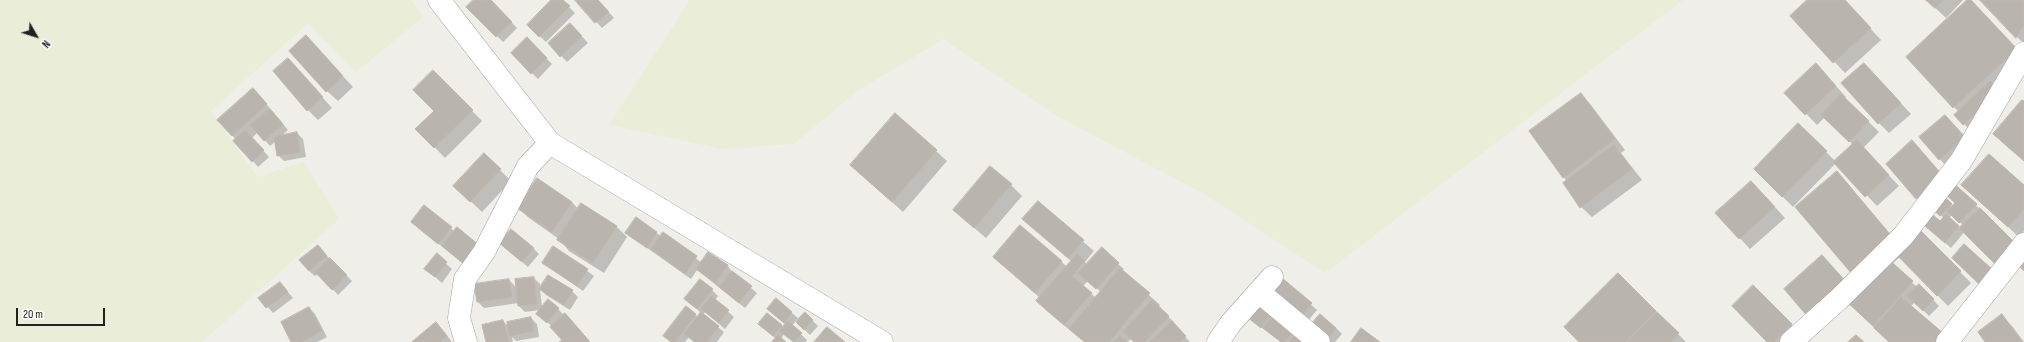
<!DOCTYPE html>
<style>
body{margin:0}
#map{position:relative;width:2024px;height:342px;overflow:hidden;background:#f0eee9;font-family:"Sofia Sans Condensed",sans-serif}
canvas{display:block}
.north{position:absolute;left:16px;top:16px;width:40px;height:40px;-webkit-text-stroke:3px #fff;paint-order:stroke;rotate:129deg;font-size:11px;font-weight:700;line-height:16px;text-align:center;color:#212121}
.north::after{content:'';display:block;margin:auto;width:14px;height:18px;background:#212121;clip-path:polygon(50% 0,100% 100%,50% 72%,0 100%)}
.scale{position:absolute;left:16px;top:308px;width:89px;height:18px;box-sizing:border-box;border:2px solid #212121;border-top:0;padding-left:5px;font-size:12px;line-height:14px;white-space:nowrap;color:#212121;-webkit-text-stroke:3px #fff;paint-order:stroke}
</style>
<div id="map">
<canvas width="2024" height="342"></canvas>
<div class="north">N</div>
<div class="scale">20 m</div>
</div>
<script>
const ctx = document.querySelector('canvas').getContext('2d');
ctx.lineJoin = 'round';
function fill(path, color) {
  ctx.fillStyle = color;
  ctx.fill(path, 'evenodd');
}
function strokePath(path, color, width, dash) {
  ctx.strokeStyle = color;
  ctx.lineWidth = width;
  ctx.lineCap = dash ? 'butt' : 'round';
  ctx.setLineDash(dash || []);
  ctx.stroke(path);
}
const farmland = new Path2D(`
 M0 0H411L423 17 356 72 308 23 211 111 257 177 304 162 339 219 202 342H0Z
 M690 0H1683L1325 273 1204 194 1057 116 943 39 856 92 794 144 723 149 609 125Z`);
const shadow = new Path2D(`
 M475 0H489L517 28 503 42 468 7Z
 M553 0H562L575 13 546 42 528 25Z
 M577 0H598L614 18 602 28Z
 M1808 0H1844L1881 40 1845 73 1791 16Z
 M1927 0H1963L1946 18Z
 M1969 0 2024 57 1970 130 1955 115 1959 112 1954 107Z
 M1981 0H2024V44Z
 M576 30 588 43 567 62 549 43Z
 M527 39 552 64 538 79 512 53Z
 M316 47 353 87 338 101 327 91Z
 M288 59 332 108 318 120 308 110Z
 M1864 64 1911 114 1889 133 1879 123Z
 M433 71 482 121 445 158 417 129 435 111Z
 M1826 75 1846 97 1845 99 1879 132 1863 148 1899 186 1877 206 1836 163 1793 207 1755 169 1798 124 1835 161 1853 145 1825 117 1817 125 1786 93Z
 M1581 94 1591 105 1625 150 1621 153 1642 180 1592 217 1581 207 1564 177Z
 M263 100 288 130 281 136 297 133 303 139 306 157 284 161 278 155 276 141 270 146 258 132 252 138 269 157 258 167 232 135Z
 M1920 138 1968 141 1950 170Z
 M1912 141 1950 183 1951 182 1982 211 1951 248 1926 226 1940 222 1944 218 1931 206 1928 209 1887 164ZM1946 193 1956 204 1953 207 1942 196ZM1952 215 1963 225 1960 228 1949 218Z
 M936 151 947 161 903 212 851 165Z
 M484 154 511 181 482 212 465 196Z
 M1837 173 1900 245 1917 228 1971 283 1948 306 1900 257 1892 264 1917 287 1919 285 1939 306 1929 316 1915 302 1910 307 1950 342H1889L1848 302 1856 294Z
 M1011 185 1022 196 986 238 965 220Z
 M2024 186V231L2019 237 1973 195Z
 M1762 193 1785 218 1750 249 1716 213Z
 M572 202 578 209 616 226 627 237 604 273 569 251 559 239 529 218 518 208Z
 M1038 202 1094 251 1085 262 1087 265 1118 264 1124 269 1122 271 1160 305 1158 307 1174 322 1173 324 1190 342H1135L1131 339 1128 342H1084L1048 312 1038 301 1040 298 994 257 1061 261 1067 267 1072 262 1023 219ZM1088 281 1101 292 1096 298 1083 286Z
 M636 219 661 236 663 233 702 263 709 253 728 266 733 273 757 293 745 308 697 270 691 279 626 233Z
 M418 228H451L454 231 472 270Z
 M554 247 594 276 583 291 543 263Z
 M506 248H533L539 254 528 267Z
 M323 252 352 281 338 295 318 274 315 276 309 271Z
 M437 255 452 269 442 283 426 269Z
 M1618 275 1657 313 1686 342H1581Z
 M534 278 540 284V289L572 291 578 297 570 310 546 295 540 289 542 307 558 309 590 342H561L563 340 552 326 543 319 540 310 525 312 519 306V303L484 308 478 302 476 285 509 280 517 288Z
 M1282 279 1317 310 1306 323Z
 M280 283 293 298 273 313 260 298Z
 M1753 286 1802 335 1794 342H1768Z
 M712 290 718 296 715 300 734 317 725 329 705 312 703 315 724 332 717 342H694L689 337 685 342H671L664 336 686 307 698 317 701 313 686 299Z
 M1262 299 1307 342H1281L1254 322Z
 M776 300 798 318 792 326 807 340 805 342H793L784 334 781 339 784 342H773L776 339 765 329 781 325 783 328 786 325 768 309Z
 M309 308 315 314 327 337 317 342H293Z
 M805 313 818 326 810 335 797 322Z
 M2002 316 2012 326 2024 342H1986Z
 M531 318 537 324 539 337 516 341 512 337 513 342H487L503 321 509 327Z
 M1309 328H1336L1342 334 1335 342H1325Z
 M442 329 452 342H413Z`);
const building = new Path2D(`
 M473 0H491L512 22 496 37 466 7Z
 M551 0H563L570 6 539 37 527 25Z
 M575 0H598L609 12 595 23Z
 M1807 0H1845L1871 28 1833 63 1790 16Z
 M1926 0H1943L1935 8Z
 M1967 0H1971L2017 49 1953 108 1906 57Z
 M1980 0H2024V25L2016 38Z
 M570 23 582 36 560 57 548 43Z
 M306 35 343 76 326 92 289 51Z
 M527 37 547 58 531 74 511 53Z
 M288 58 323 97 307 111 273 71Z
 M1816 63 1836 86 1805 115 1784 93Z
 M1864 63 1901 103 1878 124 1841 83Z
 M433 70 473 110 434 148 415 129 434 111 413 90Z
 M1990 81 1999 91 1963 125 1954 115Z
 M253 88 267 104 232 136 217 120Z
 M1581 93 1615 139 1563 178 1529 131Z
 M1841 94 1869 121 1849 142 1821 115Z
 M2022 100 2024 101V161L1993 134Z
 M270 109 283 124 264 141 250 125Z
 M895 113 937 150 892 202 850 165Z
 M1945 115 1965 137 1939 160 1919 137Z
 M1798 123 1827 151 1782 197 1754 169Z
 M245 130 264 150 252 162 233 141Z
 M297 132 300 152 277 156 274 137Z
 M1857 140 1889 175 1865 197 1833 162Z
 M1912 140 1943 176 1916 199 1886 164Z
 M1614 145 1632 169 1580 208 1563 183Z
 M484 153 501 169 470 202 453 186Z
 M1989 154 2024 185V209L2008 227 1961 185Z
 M990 166 1012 184 974 228 953 210Z
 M1837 171 1893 238 1852 274 1795 207Z
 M537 178 572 202 552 232 517 208Z
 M1751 181 1775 207 1739 239 1715 213Z
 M1951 181 1977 204 1959 223 1947 211 1955 203 1942 191Z
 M1942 194 1952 204 1940 216 1930 207Z
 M1038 201 1084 240 1068 258 1022 219Z
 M581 203 617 226 593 263 557 240Z
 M424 205 452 227 438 244 411 222Z
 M1980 208 2015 243 1995 264 1959 228Z
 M1932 214 1940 221 1946 214 1959 226 1945 243 1918 220Z
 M636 217 657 232 647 248 625 233Z
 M1020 225 1062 261 1035 293 993 257Z
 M457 227 480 246 465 265 442 246Z
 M1917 227 1961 271 1937 296 1893 251Z
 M511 229 534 248 522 262 499 243Z
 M663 232 697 256 685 274 651 249Z
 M1964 244 1993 270 1980 285 1952 258Z
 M318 245 327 256 309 271 299 260Z
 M553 246 588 269 577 286 542 263Z
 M1102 247 1119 263 1096 289 1078 273Z
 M708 252 728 265 716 283 696 269Z
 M437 253 447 262 435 277 424 269Z
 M1077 254 1085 261 1072 276 1092 293 1064 325 1036 301Z
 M1822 255 1847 283 1808 317 1784 289Z
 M330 258 347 275 332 290 315 272Z
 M1887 258 1913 281 1873 326 1847 302Z
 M2024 263V271L2020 267Z
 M1120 268 1150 293 1109 342H1085L1069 329Z
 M732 271 752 286 739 303 719 287Z
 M1618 273 1656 311 1625 342H1579L1564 327Z
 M548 275 573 290 564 305 539 289Z
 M534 277 537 304 518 306 515 279Z
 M1282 278 1312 303 1300 318 1270 293Z
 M509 279 512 297 477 302 474 284Z
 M700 279 713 289 697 309 684 299Z
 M280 282 288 292 266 308 258 298Z
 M1919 284 1934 299 1923 311 1907 296Z
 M1753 285 1792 324 1774 342H1767L1732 306Z
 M711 296 729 310 719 323 701 309Z
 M1262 297 1276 308 1261 328 1247 317Z
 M1901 297 1943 333 1935 342H1889L1874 328Z
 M776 298 792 312 784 323 767 309Z
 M548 299 559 308 547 323 536 314Z
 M1152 300 1169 316 1145 342H1134L1123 332Z
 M686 306 696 314 675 342H671L663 336Z
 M309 307 322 331 301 342H291L281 322Z
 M701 312 719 326 707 342H695L684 334Z
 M805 312 813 320 804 330 796 322Z
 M1276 312 1296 329 1284 342H1281L1263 328Z
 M1657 312 1679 333 1671 342H1627Z
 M565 313 590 342H559L562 340 550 327Z
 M767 313 782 325 773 336 758 324Z
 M1320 314 1336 328 1325 342 1308 328Z
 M2002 314 2022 342H1985L1978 332Z
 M531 317 534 331 509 336 507 322Z
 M503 320 509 342H486L482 325Z
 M788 321 802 333 794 342 779 331Z
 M1172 321 1186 336 1180 342H1150Z
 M436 322 447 336 440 342H412Z
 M827 327 845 342H814Z
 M1361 328 1380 342H1351Z
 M1297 332 1309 342H1289Z
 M778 335 786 342H772Z
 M1856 335 1864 342H1848Z
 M1120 336 1127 342H1114Z`);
const minor = new Path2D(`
 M439 0 550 143 882 342
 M1259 292 1319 342
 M466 342 459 318 465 279 484 252 528 166 550 143
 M1218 342 1231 323 1272 277
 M1791 342 1839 299 1903 236 1961 161 2024 53
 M1947 342 2024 244`);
fill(farmland, '#eaedd7');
fill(shadow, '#0003');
fill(building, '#bab4af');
strokePath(building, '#c1b6ad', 1);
strokePath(minor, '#a2a2a2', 23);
strokePath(minor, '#fff', 22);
</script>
